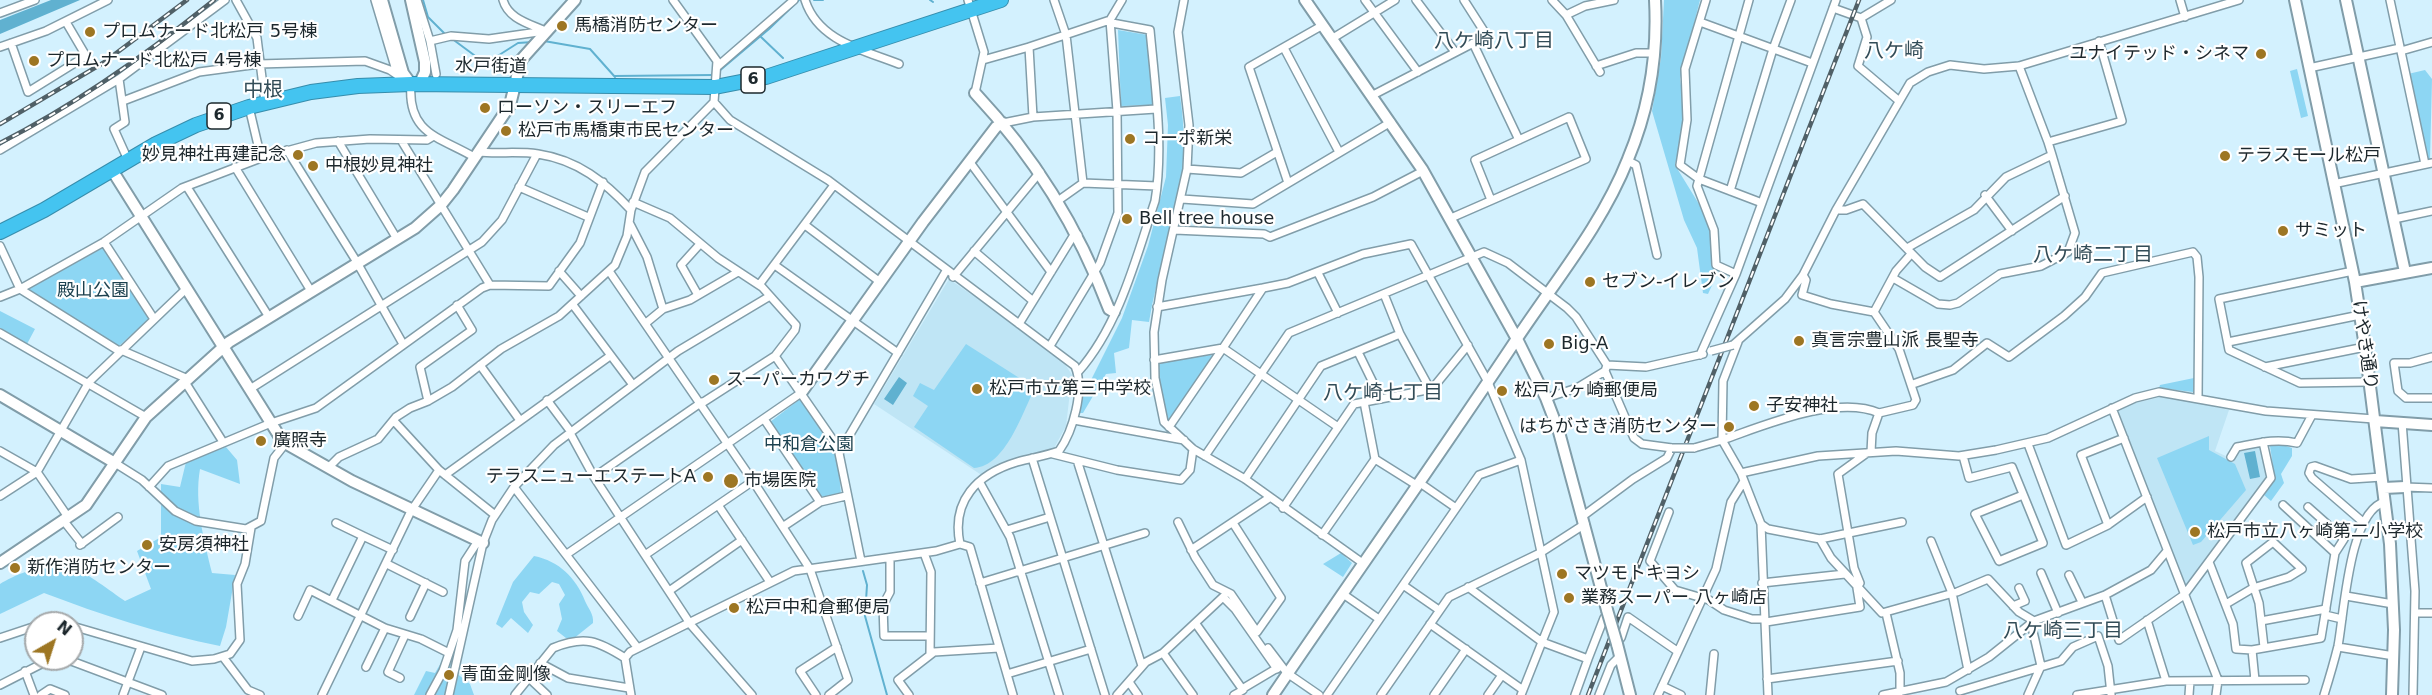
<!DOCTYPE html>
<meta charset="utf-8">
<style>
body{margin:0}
#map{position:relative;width:2432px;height:695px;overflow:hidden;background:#d3f1fe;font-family:"DejaVu Sans",sans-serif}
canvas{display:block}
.north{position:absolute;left:24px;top:611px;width:60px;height:60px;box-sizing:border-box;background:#fff;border:2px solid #a5a9ab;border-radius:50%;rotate:39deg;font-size:16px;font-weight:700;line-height:24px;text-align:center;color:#1d282d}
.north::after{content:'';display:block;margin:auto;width:21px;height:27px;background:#9d7623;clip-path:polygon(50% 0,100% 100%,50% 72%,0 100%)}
</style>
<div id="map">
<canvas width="2432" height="695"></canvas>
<div class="north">N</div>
</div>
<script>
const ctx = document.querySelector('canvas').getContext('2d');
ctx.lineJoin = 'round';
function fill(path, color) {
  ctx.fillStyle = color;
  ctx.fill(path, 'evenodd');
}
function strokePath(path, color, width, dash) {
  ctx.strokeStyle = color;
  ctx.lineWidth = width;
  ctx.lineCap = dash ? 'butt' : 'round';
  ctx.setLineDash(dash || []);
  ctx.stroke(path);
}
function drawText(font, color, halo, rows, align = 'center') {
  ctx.font = font + ' "DejaVu Sans","Noto Sans JP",sans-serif';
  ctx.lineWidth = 4.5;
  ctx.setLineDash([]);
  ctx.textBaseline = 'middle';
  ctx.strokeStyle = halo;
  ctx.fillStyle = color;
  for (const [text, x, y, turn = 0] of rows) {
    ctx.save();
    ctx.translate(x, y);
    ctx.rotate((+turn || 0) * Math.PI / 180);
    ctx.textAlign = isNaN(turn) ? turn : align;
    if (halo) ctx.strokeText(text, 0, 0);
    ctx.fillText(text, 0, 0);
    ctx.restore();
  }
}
const built = new Path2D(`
 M949 279 1052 350 1051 354 1063 361 1072 375 1066 426 1053 450 1010 461 983 476 874 404Z
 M2165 396 2229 410 2215 451 2232 459 2238 449 2259 444 2268 478 2187 586H2184L2117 413V410L2135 403Z`);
const green = new Path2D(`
 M1664 0H1700L1680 79 1686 118 1675 165 1710 222 1714 281 1708 294 1703 293 1697 248 1684 220 1652 111 1661 58Z
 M1118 30 1148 35 1155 105 1121 106Z
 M2297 69 2308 116 2301 118 2290 71Z
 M2425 70 2432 79 2430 160 2427 158 2408 74Z
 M1180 96C1185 128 1185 161 1180 193 1172 236 1156 278 1149 322L1132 320 1129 348 1114 353 1116 373 1106 374 1083 413H1079L1081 400 1122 318 1148 246 1166 177 1168 125 1165 98Z
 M101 246 105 247 148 315V320L119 346 28 291V288Z
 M0 311 35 329 27 344 0 328Z
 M966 344 1035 388C1022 413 1006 466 974 468L914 427 928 406 913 396 920 383 934 390Z
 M1211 355 1214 357 1170 421 1167 419 1160 383 1159 362Z
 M2194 378 2193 392 2159 388 2160 385Z
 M800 399 837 449 841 494 820 497 770 422Z
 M2209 436V450L2235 464 2246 490 2201 542 2193 545 2157 458Z
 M2283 445 2292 448V456L2281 474 2284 483 2271 501 2264 495 2275 480 2270 446Z
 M226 447 237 460 240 484 200 469C194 503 204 540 212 573L235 575 226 627 220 646C160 634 102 615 44 593L0 614V584C18 573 51 560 72 568 88 573 110 591 125 601L151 589 137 551 161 537V484L180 487 186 462Z
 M1341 553 1352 563 1343 577 1323 564Z
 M534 556C559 561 576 578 585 601 588 608 594 614 593 623L573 639 566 638 557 631 562 619 559 604 565 595 559 584 552 582 539 594 530 592 522 602 524 612 533 625 528 633 511 618 502 628 496 624 513 582Z
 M453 642 456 644 450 668 470 684 474 695H414L426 671 435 673Z`);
const water = new Path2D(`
 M51 0H80L0 34V20Z
 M899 377 907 383 893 405 884 399Z
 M2255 451 2260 477 2250 479 2244 453Z`);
const stream = new Path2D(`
 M423 0 428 17 446 35
 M814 0H823
 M930 0 933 2
 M761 37 783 58
 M451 38 478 58 486 59 496 57 518 43 533 42
 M544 41 590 49 615 77
 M718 72 769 29 799 0
 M614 76 713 75
 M863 571 867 585 865 616 887 695`);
const street = new Path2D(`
 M236 0 257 38 265 102
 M375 0 395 67 400 74
 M417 0 430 41 451 36 489 39 545 31
 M503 0C508 18 527 23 543 30
 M805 0C818 41 863 50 899 64
 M968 0 984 52 975 93
 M1054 0 1066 35 1083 183 1059 200
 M1184 0 1178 32 1189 125 1187 169 1162 280 1154 332 1155 378 1164 422 1193 449 1245 479 1364 564
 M1365 0 1418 72
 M1416 0 1455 52
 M1552 0 1566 15 1600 72
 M1706 0 1685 69 1687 120 1680 165 1699 179 1762 203
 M2180 0 2185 17
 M2390 0 2425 164
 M1833 8 1861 18 1867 37 1858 66 1898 100
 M0 13 35 0
 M1566 15 1585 6 1614 0
 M1861 18 1891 0
 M1110 20 1029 47 1033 117 1156 109
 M1700 22 1812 63
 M1333 38 1395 0
 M430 41 436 74
 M11 43 28 92 86 56 66 22
 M1473 43 1519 140
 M0 47 46 31 108 0
 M1284 48 1339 152
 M2401 51 2432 42
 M983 60 1029 47
 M718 66 794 0
 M1596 66 1636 53H1654
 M2019 66 2048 142
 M2309 68 2400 48
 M119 79 125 122 114 129 128 160
 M411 84C407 134 440 137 474 157
 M1373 95 1487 36 1464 0
 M123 101 199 72 259 64 365 61 390 70 406 81
 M714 102 730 120 828 180 1075 366C1085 390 1073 431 1059 451 1045 456 1031 458 1017 462 977 474 951 501 960 544
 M249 107 261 158
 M1003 123 1033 117
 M401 140 490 285
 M338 141 397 239
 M0 150 119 79 225 0
 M287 150 355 259 403 344
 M478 152C498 154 519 151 538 154 578 160 605 182 631 210
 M969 161 1051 272
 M1628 161 1636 165 1657 255
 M235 167 311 291
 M1187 169 1241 173 1277 152
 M1083 183 1157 186
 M1288 183 1249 67 1323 25
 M2333 184 2432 163
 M187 187 269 317
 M519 187 588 217
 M1730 191 1773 49 1791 0
 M1985 195 2012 231
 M1182 199 1253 204 1391 122
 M633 202 670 218 718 258 762 287 796 325 795 330 775 356
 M1836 210H1846L1863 204 1925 267 1940 277 2065 196
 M1451 218 1586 159 1569 117 1475 160 1491 200
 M2394 219 2432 211
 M630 224 647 257 663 309 646 323
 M805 225 880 282
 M1175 230 1264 234 1270 237 1373 197 1423 171
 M104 242 154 319
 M0 246 20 289 119 351
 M1907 248 1974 210 2006 177 2052 155 2048 142 2122 121 2099 41
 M974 251 1033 301
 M776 266 898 353
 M559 271 581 296
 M609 271 753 481
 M2353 271 2219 299 2229 350 2300 383 2369 382
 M1318 273 1338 313
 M1736 274 1716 265 1714 230 1697 186 1749 0
 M1803 275 1806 280 1802 295 1831 304 1874 312
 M953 277 1040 172
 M1893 278 1938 304 1950 305 1958 303 2000 274 2041 266 2068 252 2075 233 2052 155
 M759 285 834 185
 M1263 288 1288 283 1363 254 1411 244 1488 382 1521 460 1554 612 1542 642 1468 587
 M698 295 681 265 700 244
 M0 297 20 289 104 242 182 188 261 158 316 143 370 139 427 140 432 137
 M573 305 633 385
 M1157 307 1263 288 1223 348 1338 427
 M663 309 690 300 738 272
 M1019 324 1072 238 1078 235
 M0 333 146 417
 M1400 334 1430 389
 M2228 342 2360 315
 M1733 345 1785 299 1803 275 1836 210 1910 83 1928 72 1950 65 1984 69 2019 66 2239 0
 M1050 346 1100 263 1118 213 1117 111 1110 20 1122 0
 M121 350 188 379
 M1358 352 1381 399
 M1700 355 1736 274 1836 0
 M2432 357 2410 363H2394L2398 391 2406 398H2432
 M1154 360 1223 348 1169 427
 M480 365 519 419
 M1607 365 1646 367 1703 354
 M2265 367 2365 347
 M1078 372C1119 326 1136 258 1155 201 1164 148 1155 84 1150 30L1112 23
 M185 382 223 442
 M1913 384 1953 370 1987 343 2009 357 2064 316 2085 297 2102 273 2193 252 2197 257 2199 277 2198 399
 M250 389 482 242 502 220 537 154
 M1546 398 1577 388 1605 371
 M547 400 571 432
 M428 401 420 367 472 330 457 305
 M1364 402 1375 459 1418 486
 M702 403 775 356 840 450
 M2112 408 2218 680 2216 695
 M1879 413C1837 394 1763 426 1722 440L1741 473 1761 524 1768 529 1820 539 1902 522
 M764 419 820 502
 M1074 420 1184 440
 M394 421 439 470 495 515
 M2402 422 2415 591 2413 695
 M570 433 594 477 645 555 753 481 810 569 848 680 829 695
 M2028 444 2066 545 2108 525 2147 497
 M1694 448 1722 440 1723 381 1738 342
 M0 451 37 472 68 517
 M1871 452 1872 433 1879 413 1913 405 1916 400 1899 349 1874 312 1896 271 1911 254
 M1053 454 1117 470 1181 480 1190 470 1193 449
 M1205 456 1289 333 1484 252 1508 263 1567 308 1576 317 1607 365 1605 371 1634 438 1642 444 1672 448 1667 458 1633 479 1583 516
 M1963 456 1969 478 2012 467 2043 543 1999 561 1975 514 2023 495
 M2231 457 2237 447C2258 443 2276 438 2297 443L2312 415
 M1032 458 1105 695
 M1077 460 1142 666
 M115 463 142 480 175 511 196 521 246 529 261 521 274 458 285 444
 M328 468 339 457 378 439 396 417 410 408 428 401 452 387 501 349 559 316 615 265 627 236 631 210 645 172 714 102 717 61 673 0
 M1741 473 1818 456 1896 451 1959 456 1996 450 2048 438 2135 398 2159 392 2266 411 2374 419
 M445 475 610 356
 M594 477 702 402
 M1245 479 1321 366 1400 334 1384 294
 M980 483 1010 537 1059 695
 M1420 483 1456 508
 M149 487 168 466 271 423 316 408 482 288 490 285 549 286 580 243 603 182
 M514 487 637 647
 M2405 487 2432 488
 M0 496 37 472 89 382 187 288
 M718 505 770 582
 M2283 505 2335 553
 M1283 508 1354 404 1432 389 1468 345
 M1669 512 1650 561 1675 590 1709 600 1724 610 1752 619H1765
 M63 520 82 544
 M1178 522 1195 557 1213 585 1231 594 1255 629
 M1233 523 1281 598 1257 632
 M2364 523 2312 478 2309 473 2311 467 2315 466 2351 479 2382 477
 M1761 524 1768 695
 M2108 525 2081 455 2124 438
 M784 526 820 502 846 496
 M1007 530 1050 517
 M1322 535 1375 459
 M363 536 393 550
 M1820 539 1831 558 1882 613 1957 592 1988 579 2019 612 2034 621
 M1931 541 1952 593 1968 670
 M80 545 118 517
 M1191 550 1269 498
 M924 553 931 572 930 654
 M567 554 801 393
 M645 555 691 625 752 695
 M890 558V592L883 605 884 636H930
 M861 561 839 453 946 271
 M2209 562 2233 624 2236 649 2252 650 2255 680
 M387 564 443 592
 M2041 573 2058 613
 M2069 575 2082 602
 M980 583 1145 533
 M1762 583 1845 574
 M1403 585 1439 610
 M669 591 742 540
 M1343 594 1379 619
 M2105 595 2119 640 2184 595 2271 478 2263 442
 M2346 596 2393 604
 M332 600 363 536 336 523
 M2226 604 2253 588 2289 577 2302 569 2273 542 2246 563 2259 603 2264 647
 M2013 606 2025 601 2019 588
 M1886 613 1900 673V692
 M2415 613H2432
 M2325 615 2342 619
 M298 616 310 590 385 628 421 639 449 653
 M410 617 426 583
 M2147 620 2166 681
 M2261 621 2326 609
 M1766 622 1860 607 1857 588 1860 583 1854 568 1838 474 1867 453
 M44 623 52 621 63 623
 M1196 624 1243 690 1234 695
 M1430 624 1523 690
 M72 626 192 661 214 659 230 654 240 640 237 584 245 564 251 528
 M0 638 36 626
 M1615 639 1621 638 1628 617 1677 651
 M2338 647 2394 656
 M1268 648 1287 673 1319 695
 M2252 650 2321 638 2335 553 2344 539 2308 507
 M1163 653 1193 695
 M223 657 248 690 260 695
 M66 659 162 695
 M540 663 568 678 629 688
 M366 667 385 628
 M25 671 34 695
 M1007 674 1091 649
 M528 677 547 695
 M400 678 388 672 405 635
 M1767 679 1898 661
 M1129 682 1138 695
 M0 685 51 659
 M1662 686 1681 695
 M1242 689 1279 667
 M1960 691 2061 661 2073 647 2098 636 2108 666 2111 694
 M41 695 50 689 65 695
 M123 695 141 647
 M322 695 411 511 439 470
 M430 695 443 671 457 630 465 561 478 541
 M449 695 483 543 492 520 514 487 554 445 678 351 770 296
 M515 695 553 648C585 635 598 641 625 658
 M631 695 625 658 630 652 794 571 936 551 960 544 970 547 1013 695
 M816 695 800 671 837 647
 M909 695 898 680 934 652 999 648
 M1117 695 1146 662 1163 653 1223 597 1235 609 1277 669
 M1327 695 1479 475 1521 460
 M1381 695 1449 597 1540 553 1585 524
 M1434 695 1466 649
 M1488 695 1502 675
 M1521 695 1542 642 1588 659 1604 618 1609 617
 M1575 695 1588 659
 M1599 695 1611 665 1620 656
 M1658 695 1716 569 1731 502 1744 481
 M1710 695 1714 654
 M1883 695 1946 682 1989 657 2034 621 2105 595 2151 570 2167 551
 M2028 695 2041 666 2031 623
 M2077 695 2166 681 2305 680
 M2189 695 2190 681
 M2324 695C2329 679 2334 662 2338 646 2344 615 2349 510 2385 502`);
const secondary = new Path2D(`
 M382 0 403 73 411 84
 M411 0 425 62V72L419 85
 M1305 0 1422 169 1517 339 1546 398 1559 432 1607 610
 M2295 0 2355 282 2365 347 2390 544 2394 630 2392 695
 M2346 0 2405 272
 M975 93C1035 157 1078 227 1109 309L1114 312
 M112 170 283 442 352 481 483 543
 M2355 282 2432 268
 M801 393 923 222 996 127 1003 123
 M0 395 115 463
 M2375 421 2432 425
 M2384 488 2405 487
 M0 563 86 505 146 417 229 342 415 228 441 205 453 190 510 105 521 60 575 0
 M1617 644 1630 695
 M1273 695C1354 576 1437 459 1516 340 1555 281 1602 225 1628 159 1649 109 1658 55 1655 0`);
const highway = new Path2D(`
 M0 232 44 210 156 144 196 125 249 107 311 92 358 86 411 84 715 87 766 77 1001 0`);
const rail = new Path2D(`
 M0 124 103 63 187 0
 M0 143C77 104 147 54 214 0
 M1588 695 1859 0`);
const streetBridge = new Path2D(`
 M1711 351 1733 345
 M1672 448H1694`);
const secondaryBridge = new Path2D(`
 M1607 610 1617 644`);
const markers = [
 [562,26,6,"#9d7623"],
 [90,32,6,"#9d7623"],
 [2261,54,6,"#9d7623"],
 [34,61,6,"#9d7623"],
 [485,108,6,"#9d7623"],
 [506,131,6,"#9d7623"],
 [1130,139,6,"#9d7623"],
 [298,155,6,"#9d7623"],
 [2225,156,6,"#9d7623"],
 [313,166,6,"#9d7623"],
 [1127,219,6,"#9d7623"],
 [2283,231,6,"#9d7623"],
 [1590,282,6,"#9d7623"],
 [1799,341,6,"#9d7623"],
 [1549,344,6,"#9d7623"],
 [714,380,6,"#9d7623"],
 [977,389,6,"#9d7623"],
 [1502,391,6,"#9d7623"],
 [1754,406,6,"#9d7623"],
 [1729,427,6,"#9d7623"],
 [261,441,6,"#9d7623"],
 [708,477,6,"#9d7623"],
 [731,481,8,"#9d7623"],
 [2195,532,6,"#9d7623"],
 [147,545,6,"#9d7623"],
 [15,568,6,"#9d7623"],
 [1562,574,6,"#9d7623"],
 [1569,598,6,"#9d7623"],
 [734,608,6,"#9d7623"],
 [449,675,6,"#9d7623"]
];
const shields = [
 [753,80,24],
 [219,116,24]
];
const shieldNames = [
 ["6",753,80],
 ["6",219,116]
];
const poiNames = [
 ["馬橋消防センター",574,26],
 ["プロムナード北松戸 5号棟",102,32],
 ["ユナイテッド・シネマ",2249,54,"right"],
 ["プロムナード北松戸 4号棟",46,61],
 ["ローソン・スリーエフ",497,108],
 ["松戸市馬橋東市民センター",518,131],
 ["コーポ新栄",1142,139],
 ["妙見神社再建記念",286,155,"right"],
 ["テラスモール松戸",2237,156],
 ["中根妙見神社",325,166],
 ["Bell tree house",1139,219],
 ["サミット",2295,231],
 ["セブン-イレブン",1602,282],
 ["真言宗豊山派 長聖寺",1811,341],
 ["Big-A",1561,344],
 ["スーパーカワグチ",726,380],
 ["松戸市立第三中学校",989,389],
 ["松戸八ヶ崎郵便局",1514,391],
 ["子安神社",1766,406],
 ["はちがさき消防センター",1717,427,"right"],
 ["廣照寺",273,441],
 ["テラスニューエステートA",696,477,"right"],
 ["市場医院",744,481],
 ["松戸市立八ヶ崎第二小学校",2207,532],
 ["安房須神社",159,545],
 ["新作消防センター",27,568],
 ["マツモトキヨシ",1574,574],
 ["業務スーパー 八ヶ崎店",1581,598],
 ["松戸中和倉郵便局",746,608],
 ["青面金剛像",461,675]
];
const streetNames = [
 ["水戸街道",491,67,1],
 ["けやき通り",2364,345,82]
];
const parkNames = [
 ["殿山公園",93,291],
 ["中和倉公園",809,445]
];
const neighbourhoodNames = [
 ["八ケ崎八丁目",1494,42],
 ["八ケ崎",1894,52],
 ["中根",263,91],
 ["八ケ崎二丁目",2093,256],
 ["八ケ崎七丁目",1383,394],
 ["八ケ崎三丁目",2063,632]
];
fill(built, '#bfe5f5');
fill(green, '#8dd6f3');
fill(water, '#60b1d0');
strokePath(stream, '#60b1d0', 2);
strokePath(street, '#819da9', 10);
strokePath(secondary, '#819da9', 14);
strokePath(highway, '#368dac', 16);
strokePath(street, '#fff', 7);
strokePath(secondary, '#fff', 10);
strokePath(highway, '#44c4f0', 14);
strokePath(rail, '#506067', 4.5);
strokePath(rail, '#fff', 2, [7]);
strokePath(streetBridge, '#819da9', 10, []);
strokePath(secondaryBridge, '#819da9', 14, []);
strokePath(streetBridge, '#fff', 7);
strokePath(secondaryBridge, '#fff', 10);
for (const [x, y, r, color] of markers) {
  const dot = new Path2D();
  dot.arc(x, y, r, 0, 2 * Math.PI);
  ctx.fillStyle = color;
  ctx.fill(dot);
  strokePath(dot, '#fff', 2);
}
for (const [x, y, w] of shields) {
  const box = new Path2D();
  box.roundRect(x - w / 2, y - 13, w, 26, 4.5);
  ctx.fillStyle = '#fff';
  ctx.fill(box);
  strokePath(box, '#1d282d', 1.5);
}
drawText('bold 16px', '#1d282d', null, shieldNames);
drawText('18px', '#1d282d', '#fff', poiNames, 'left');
drawText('18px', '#1d282d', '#fff', streetNames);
drawText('18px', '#1c414f', '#fff', parkNames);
drawText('20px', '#324c57', '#fff', neighbourhoodNames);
</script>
